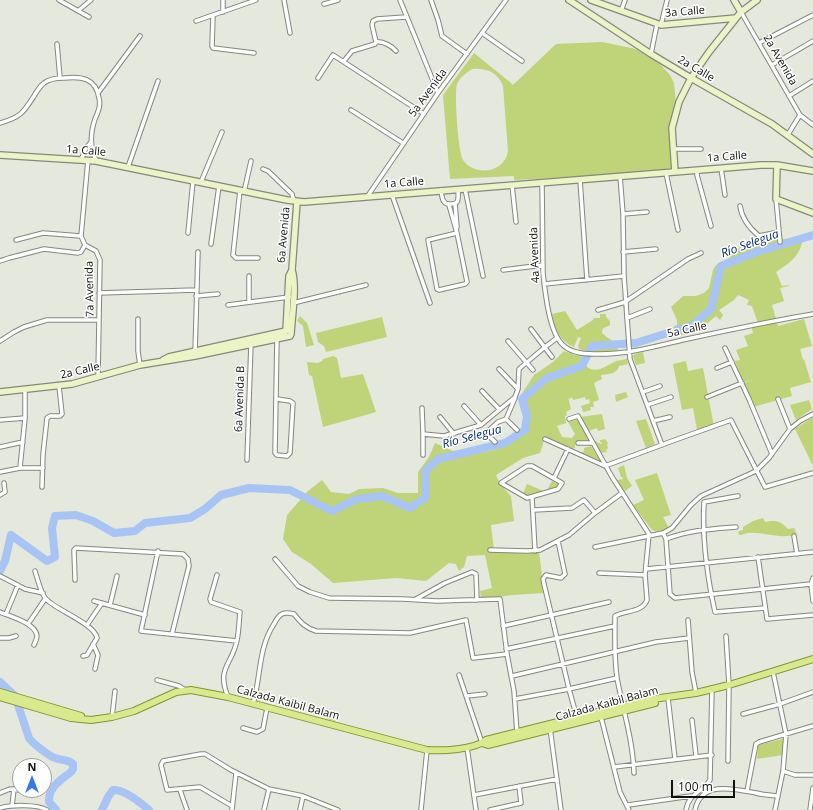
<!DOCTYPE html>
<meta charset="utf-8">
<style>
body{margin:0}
#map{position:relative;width:813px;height:810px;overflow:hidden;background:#e5e8dc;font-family:"Open Sans",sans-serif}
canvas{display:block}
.north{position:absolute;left:12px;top:758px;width:40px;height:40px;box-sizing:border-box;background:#fff;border:1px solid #a0a19f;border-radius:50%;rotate:0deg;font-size:11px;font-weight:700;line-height:16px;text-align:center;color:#12130f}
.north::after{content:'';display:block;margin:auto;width:14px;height:18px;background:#3777e5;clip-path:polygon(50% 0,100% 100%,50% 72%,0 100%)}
.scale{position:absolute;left:671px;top:780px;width:64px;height:18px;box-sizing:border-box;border:2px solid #12130f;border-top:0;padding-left:5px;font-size:12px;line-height:14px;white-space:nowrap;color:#12130f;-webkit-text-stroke:3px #fff;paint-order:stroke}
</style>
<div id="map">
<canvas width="813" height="810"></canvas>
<div class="north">N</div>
<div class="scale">100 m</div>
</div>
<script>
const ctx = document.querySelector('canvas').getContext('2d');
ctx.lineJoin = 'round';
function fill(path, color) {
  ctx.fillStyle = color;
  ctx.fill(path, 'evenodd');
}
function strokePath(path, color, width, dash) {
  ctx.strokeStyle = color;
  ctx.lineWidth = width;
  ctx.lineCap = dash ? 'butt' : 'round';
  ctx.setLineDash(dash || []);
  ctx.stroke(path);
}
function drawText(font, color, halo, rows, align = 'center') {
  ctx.font = font + ' "Open Sans",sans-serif';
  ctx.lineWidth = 3;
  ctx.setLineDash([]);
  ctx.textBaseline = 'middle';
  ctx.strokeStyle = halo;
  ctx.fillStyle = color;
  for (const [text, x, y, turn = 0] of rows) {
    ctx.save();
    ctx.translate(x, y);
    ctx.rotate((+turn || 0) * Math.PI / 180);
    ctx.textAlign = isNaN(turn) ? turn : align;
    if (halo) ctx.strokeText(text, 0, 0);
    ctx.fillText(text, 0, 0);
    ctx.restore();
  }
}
const green = new Path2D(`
 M602 42 636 49 660 64 670 75 674 83 676 103 672 128 676 168 578 177 514 180V176L450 179 443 95 474 53 511 83 512 85 514 84 556 44ZM472 69C486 68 498 72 503 86L508 151C505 173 475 177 463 160 458 152 454 92 457 84 460 77 466 73 472 69Z
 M764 234 772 236 774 240 793 238 802 243C799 257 787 265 776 272L782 286 789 285V286L780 288 784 301 772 305 778 326 804 319 812 346 800 349 803 360 804 359 811 382 790 388 792 396 753 407 743 384 753 379 743 383 735 361 740 360 736 350 748 346 744 336 753 333 751 325 758 323 752 306 747 305 749 300 738 295 734 300 719 310 723 315 720 320 716 316C698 331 697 333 673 336L674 326 677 325V320L671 307 683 296H696L704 293 709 288 713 270 716 265 729 258 744 243C752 244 760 242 764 234Z
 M565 311 577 330 593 320V318H600V314H606V317L610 321V325C606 328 602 326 602 333L608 338 616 343 618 350C605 354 591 353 579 349L578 346 581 338 578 337 574 347C560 341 554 329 552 314Z
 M300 316 307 323 314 345 306 347 303 326 297 321Z
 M382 317 387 337 326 352 324 346 318 342 316 333Z
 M564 351 575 355 587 357V367C597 374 605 366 614 362 618 360 623 360 627 359L628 364 619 366C617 374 609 374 601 375L602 379 594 383 599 400 593 402 594 407H590L591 410 583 412 581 406 590 403 589 399 586 400 585 397 573 400 572 397 569 399 568 397 571 409 566 412 567 415 565 416 566 423 557 426 562 437 572 438 575 434 568 422 578 419 591 442H575V448L572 449 545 438 540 453 523 458 496 475 500 484 511 496 514 521 491 525 494 551 528 554 532 550 539 551 544 593 513 595 481 599 480 591 492 588 485 555 467 556 464 567 459 571 456 564 449 563 426 581 396 578 333 583 311 564 292 552 283 539 287 515 308 491 322 480 331 492 349 494 359 489 383 488 398 493H418V472L429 457 435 443 453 451 469 450 496 444 507 439 524 429V420L519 403 521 395 534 375 553 362ZM502 446 494 450 470 455 467 454Z
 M643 352 645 363 636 365 633 356 635 354Z
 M333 356 337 358 341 378 363 374 376 412 323 427 312 376 309 375 307 362 318 363 322 361 323 359Z
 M686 361 688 371 703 368 714 427 697 430 693 408 682 410 673 364Z
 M626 392 628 397 616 402 615 395Z
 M809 400 812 409 796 420 790 405Z
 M602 414 605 429 598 431 597 428 589 431 580 417Z
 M813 417V463L812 464 795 429Z
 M646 419 655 444 646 448 636 421Z
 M605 439 608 443 607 445 608 448 606 450 607 452 600 453 595 441 601 444 602 442H600V440H602Z
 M591 446 601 462 581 453 584 451V448Z
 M624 465 627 478 632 486 624 492 617 480 623 479 622 477H621L618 468Z
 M657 473 671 515 663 517 669 528 658 532 652 530 633 505 644 500 635 480Z
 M552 481 562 486 560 491 528 499 522 496 527 484 546 492Z
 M763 518 765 522C775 520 780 520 788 529L794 528 797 534C777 541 757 528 741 535L738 534 739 531 743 530V527L753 521Z
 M328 712 336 714 335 721 326 719Z
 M783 739V755L757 759 758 745Z`);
const river = new Path2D(`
 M0 571 5 561 11 535 47 561 55 557 52 528 55 516 76 515 93 521 114 533 135 531 145 523 190 518 205 509 221 495 249 488 290 490 332 511 357 499 382 496 410 508 425 498V471L438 459 505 443 525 430 527 416 522 399 547 378 582 366 592 346 636 343 693 325 711 309 721 266 757 252 813 235
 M0 682 15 696 29 738C32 743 49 756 55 758 62 761 66 758 73 764V769L71 772C61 780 48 787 49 802L56 810
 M102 810 108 797 113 790C124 789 141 803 149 810`);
const street = new Path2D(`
 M59 0 89 17
 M223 0V12
 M284 0 290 33
 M400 0 438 93
 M431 0 438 20 442 36 467 54
 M324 4 338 0
 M79 10 91 0
 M621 11 625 0
 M741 12 800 115 813 125
 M213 16 212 46 213 48 254 53
 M196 21 256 0
 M661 25 667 0
 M482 33 522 61
 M376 42C383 41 392 46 396 51
 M759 43 813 15
 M57 44 60 78
 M651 54 657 24
 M344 61 352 51 375 44 376 42 372 25 373 21 377 19 406 17
 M772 65 813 41
 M318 78 333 55 424 114
 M98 93 140 36
 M789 96 813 81
 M351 110 403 143
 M0 123C21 117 23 113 34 96 37 91 40 86 44 83 49 79 58 78 64 78 81 76 96 78 99 98 101 106 98 112 95 119 90 134 90 146 96 161
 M787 136 800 115
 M673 149H701
 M81 160 86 148 91 142
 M88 160 81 236 85 245 96 251 100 260 98 377
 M128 167 158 81
 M721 168 725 195
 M263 169 268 171 292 194 294 201
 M697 170V175L711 226
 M666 173 678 230
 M620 176 623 214 624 276 630 359 662 445
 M580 180 587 280
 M201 182 222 132
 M542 182 543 273C545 291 549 333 563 345 570 352 584 354 594 354 626 355 657 346 687 339 729 330 771 321 813 314
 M512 185 516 222
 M465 189 483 276
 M240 190 233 255 236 258H258
 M441 190C442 197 442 205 451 204 453 204 455 204 457 202 459 199 458 193 458 189
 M244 192 251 161
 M392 195 430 303
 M367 197 438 93 506 0
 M776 199 780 242
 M455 204 457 227 456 230
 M449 205 457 233 467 282 465 284 439 290 437 289 428 240 457 233
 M740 206C742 219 749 228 759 236L779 232
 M623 214 647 212
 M188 233 193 181
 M16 240 43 233 81 236
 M211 244 219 186
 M623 252 656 249
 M0 261 9 258 44 249 78 253 81 252 85 245
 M503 270 543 265
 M249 276V302
 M544 284 624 276
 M99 293 196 290
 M196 296 218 294
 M293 303 366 285
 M228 305 289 297
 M598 310 625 302 688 259 701 253
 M627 318 650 309
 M138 319V351L140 365
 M531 329 552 357
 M277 338 275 453 277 455 287 456 290 453 293 403 290 401 277 399
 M0 341 14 332 24 327 47 320H99
 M508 341 533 370
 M725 348 749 399 772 454
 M195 353 198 252
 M717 368 732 362
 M499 369 518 389
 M482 391 499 409
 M643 392 660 386
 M707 397 742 383
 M778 399 790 429
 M647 405 671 397
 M464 406 481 425
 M422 408 423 434 444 436 481 425 515 397 518 389 519 369 545 347 557 338
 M440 417 454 434
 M506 419 517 430
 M569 419 578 416 612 477 649 534 645 575 647 600C642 613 625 610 615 616 615 637 614 658 617 678 623 710 633 741 634 773
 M0 420 25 418
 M653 421 670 417
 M423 434V455
 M545 439 605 466 675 440 731 420 765 487 813 473
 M495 442 486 433 498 422 506 419 515 398
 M578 443H593
 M0 447 23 442
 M247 460 251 343
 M527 466H532L562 483 558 489 527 498 501 483Z
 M20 468 25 418V390
 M0 472 20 468H43
 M554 478 568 449
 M42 487 43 454 47 418 50 416H60L62 414 59 386
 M0 495 5 492 4 483
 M738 496 704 502V503C702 540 707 576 715 612L765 608
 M532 497 535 551
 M534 510 572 508 584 500 595 513
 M663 533 666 539 670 594 675 598 811 584
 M794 536 797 554
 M666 539C690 530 711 529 736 527
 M558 541 565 574 561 578 546 575 543 579 544 584 569 689 577 718
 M595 547 663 533 672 528 691 505 701 496 756 471 769 458 790 429 800 421 813 414
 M490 550 527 551 540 550 569 535 595 513 622 493
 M158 551 141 631 237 641
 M758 557 767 619 813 615
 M275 559 298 586 310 592 329 598 403 599 437 601 500 599 507 654 514 691 517 733
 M646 569 813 552
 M35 571C37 577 41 594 46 599 56 610 95 624 97 638L87 655 83 656
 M599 573 645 575
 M217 575 210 599 211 602 240 612C239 621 239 631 237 640 232 666 216 667 228 697
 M0 576 25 589 43 593
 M813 578 811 584 813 601
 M75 580 74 550 76 548 183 554 188 559 189 566 172 634
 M416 599 445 583 472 572 476 574 477 600
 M94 601 145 615
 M110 605 117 576
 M0 612C9 616 36 623 37 636 37 639 35 642 34 645
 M6 614 18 585
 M688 620 692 672 696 693
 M28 624 45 599
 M87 625 102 603
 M503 626 609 602
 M726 636 729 685 728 761
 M0 638H9L16 636
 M93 644 98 655 95 669
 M506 649 615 626
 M773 672 786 734 783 771 775 810
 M459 675 482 743
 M512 676 656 642 689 638
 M157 680 179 686 185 690
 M467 696 485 694
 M668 698 675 759
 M515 699 569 689 617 678
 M253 704C261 677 258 648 274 624 276 620 278 616 282 614 286 612 290 613 294 614 301 623 306 628 316 631L410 633 466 620 473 658 507 654
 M743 714 780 704 813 692
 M112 717 115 691
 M601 717 620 792 629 810
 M692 720 696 756
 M243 728 257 732 263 729 267 708
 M550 728 561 810
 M467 747 476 810
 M614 767 712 755
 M783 771 795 775H813
 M25 790 36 791
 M180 790 187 810
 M747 791 756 744 759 742 813 726
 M0 793 10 789 20 790
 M474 795 557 779
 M628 805 691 796
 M12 806 14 789
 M232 806 200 787 167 790 161 765 163 761 201 754H205L231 770 269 789 303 796 338 810
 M0 808C11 805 37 804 47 810
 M232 810 236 773
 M264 810 269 789
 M300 810 303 796
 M421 810 427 750
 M490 810 521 803 519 786
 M686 810C689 793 701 793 710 780L712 688
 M695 810C701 780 735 789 756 793 763 795 771 795 778 796
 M810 810 813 788`);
const secondary = new Path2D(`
 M569 0 651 54 691 78 772 124 813 154
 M591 0 661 25 736 18
 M734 0 741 12
 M0 155 96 161 248 192 287 200 304 202 761 165H777L813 171
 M777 165 776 199 813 213
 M675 172 672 128 679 102 691 78 709 52 741 12 757 0
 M163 360 169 357 286 331 289 276 292 270 297 202
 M0 392 72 384 140 365 195 356 290 336 291 334C292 315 297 287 292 270`);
const primary = new Path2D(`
 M0 692 81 716
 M0 697 71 718 91 720 112 717 134 711 176 692 191 690 228 697 427 750C442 751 474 750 486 740L646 700 696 693 729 685 813 659
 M482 743 488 745 655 703`);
const streetNames = [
 ["3a Calle",685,12,-5],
 ["2a Avenida",780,60,60],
 ["2a Calle",696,69,30],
 ["5a Avenida",428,93,-54],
 ["1a Calle",86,151,5],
 ["1a Calle",727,157,-5],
 ["1a Calle",404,183,-5],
 ["6a Avenida",284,235,-85],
 ["4a Avenida",535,255,-92],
 ["7a Avenida",90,289,-91],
 ["5a Calle",687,330,-12],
 ["2a Calle",80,371,-13],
 ["6a Avenida B",240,399,-88],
 ["Calzada Kaibil Balam",288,703,15],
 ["Calzada Kaibil Balam",607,704,-15]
];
const waterNames = [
 ["Río Selegua",750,244,-20],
 ["Río Selegua",472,437,-15]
];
fill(green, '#bfd378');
strokePath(river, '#a7c4f5', 8);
strokePath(street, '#85887d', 5.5);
strokePath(secondary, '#85887d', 8);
strokePath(primary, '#839531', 8);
strokePath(street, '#fff', 3.5);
strokePath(secondary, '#ecf4c7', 5.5);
strokePath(primary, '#d9e98e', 6);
drawText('11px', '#12130f', '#fff', streetNames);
drawText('italic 12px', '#032d71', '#fff', waterNames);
</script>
